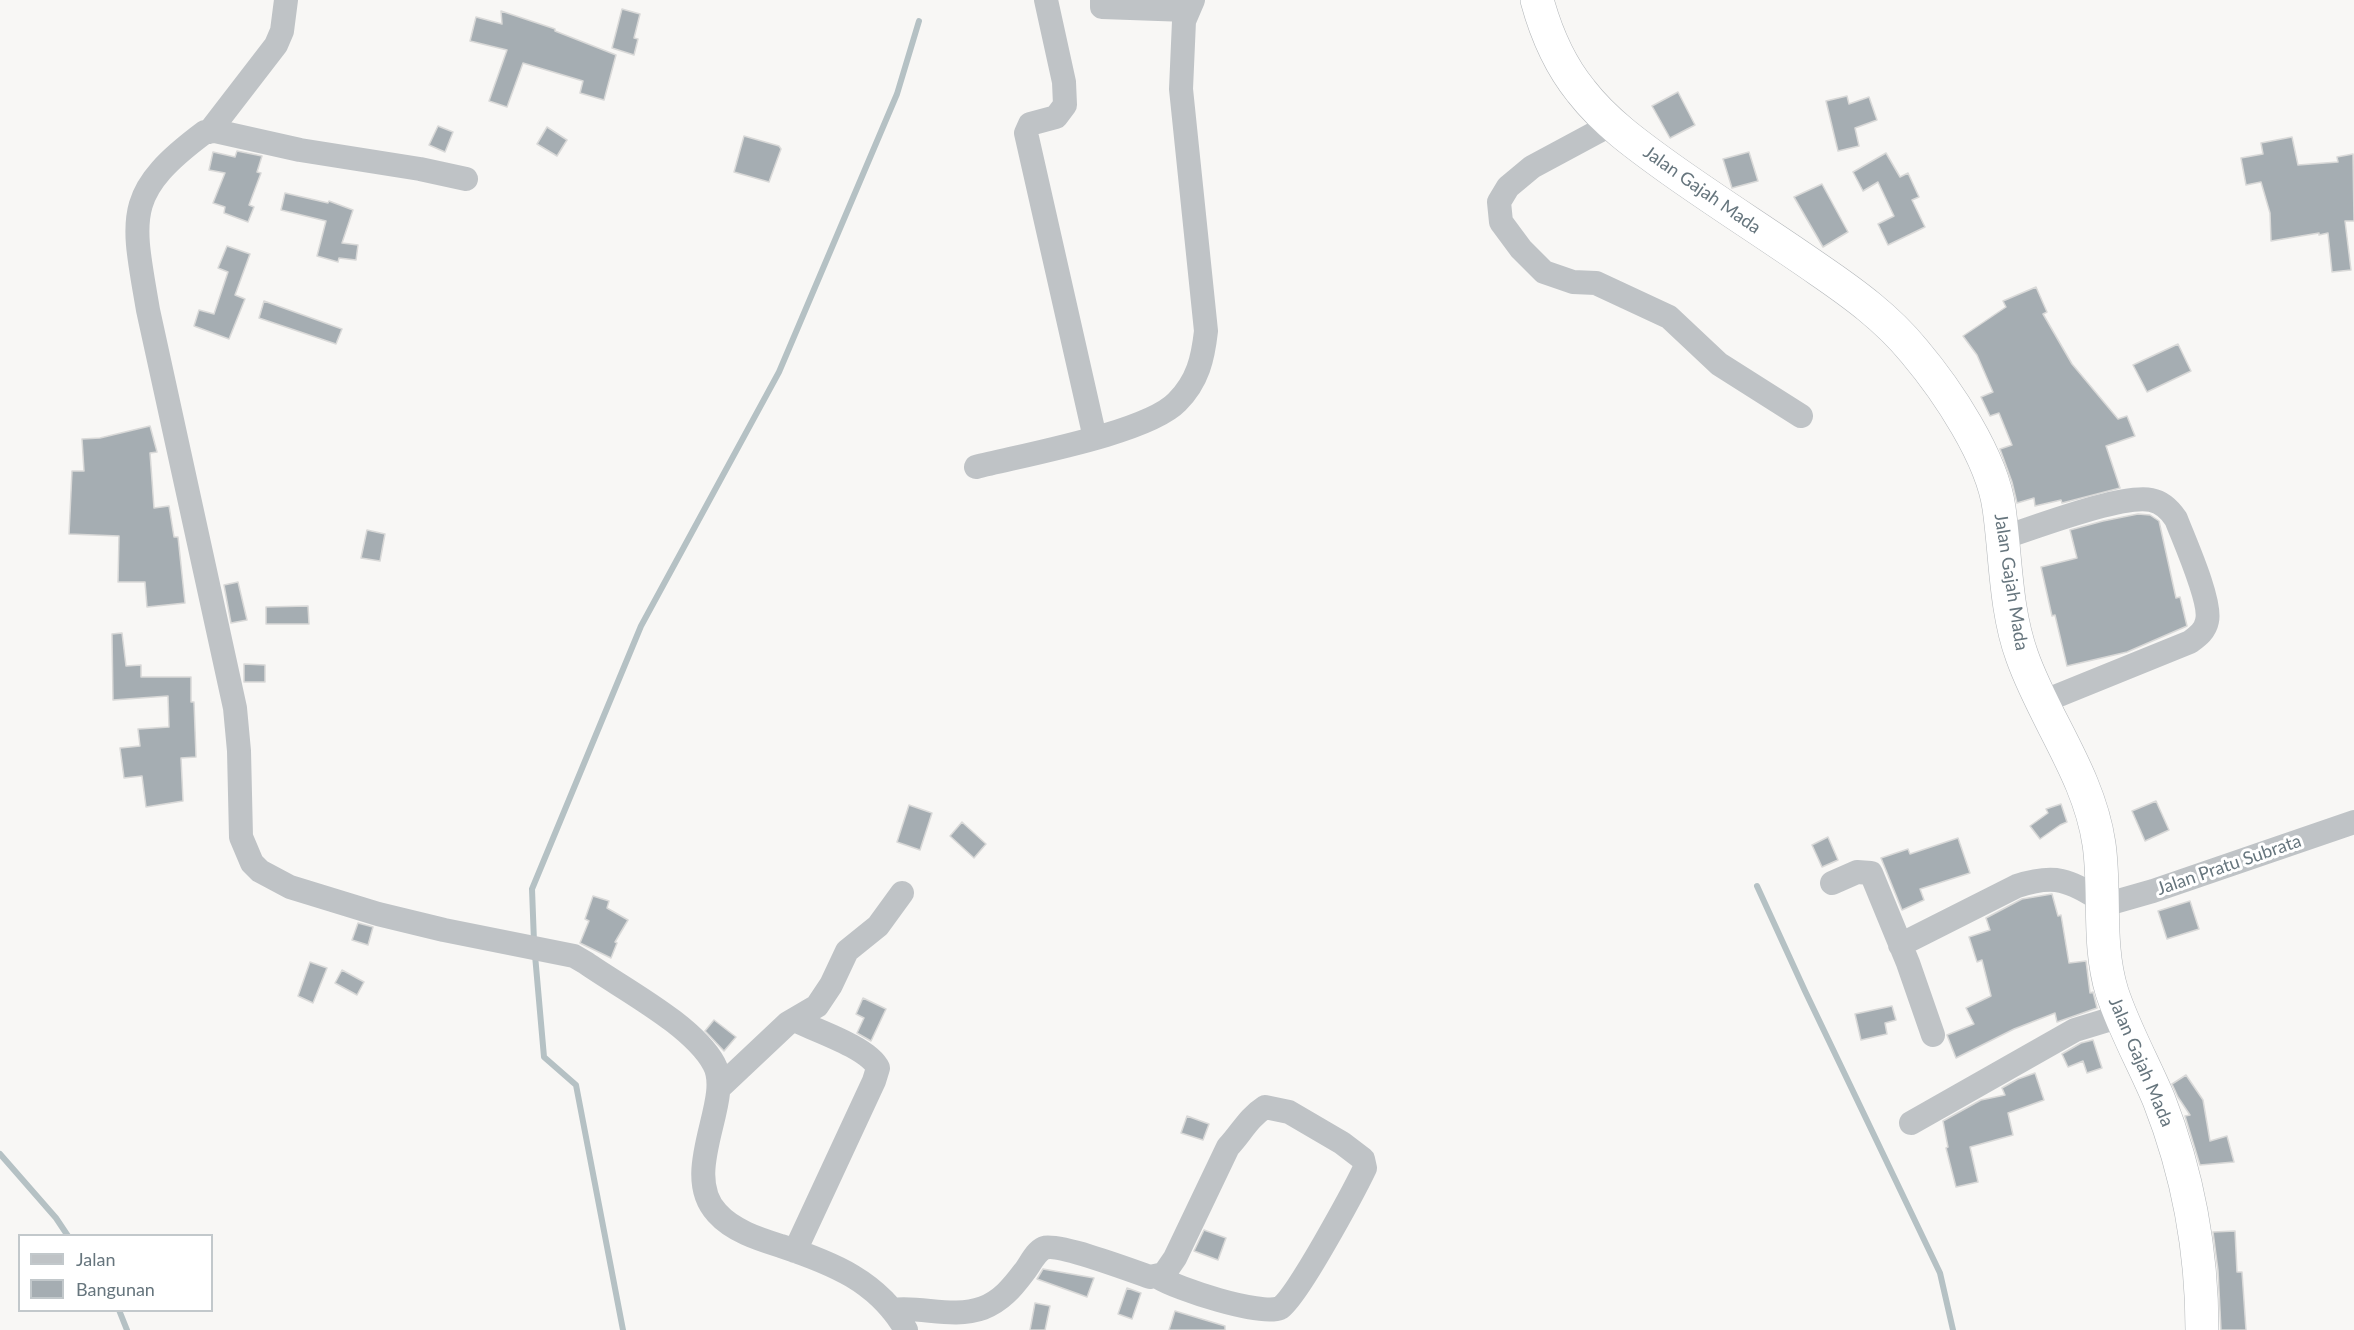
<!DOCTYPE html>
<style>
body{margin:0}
#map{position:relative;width:2354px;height:1330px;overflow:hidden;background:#f8f7f5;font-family:Lato,sans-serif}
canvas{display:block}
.legend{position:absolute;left:18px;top:1234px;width:195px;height:78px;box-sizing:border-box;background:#fff;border:2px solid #c2c8cb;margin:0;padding:8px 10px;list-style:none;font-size:18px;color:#66757d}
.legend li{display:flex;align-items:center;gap:12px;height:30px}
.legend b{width:30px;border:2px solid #c2c8cb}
</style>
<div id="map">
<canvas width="2354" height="1330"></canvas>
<ul class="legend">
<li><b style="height:8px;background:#bfc3c6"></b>Jalan</li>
<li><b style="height:16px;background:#a5adb2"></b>Bangunan</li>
</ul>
</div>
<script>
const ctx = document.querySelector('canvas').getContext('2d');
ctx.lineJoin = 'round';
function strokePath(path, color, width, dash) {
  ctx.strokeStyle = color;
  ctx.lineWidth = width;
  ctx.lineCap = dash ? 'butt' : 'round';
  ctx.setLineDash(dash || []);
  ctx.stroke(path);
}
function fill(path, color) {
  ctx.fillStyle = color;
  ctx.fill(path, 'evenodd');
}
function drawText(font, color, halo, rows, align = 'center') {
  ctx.font = font + ' Lato,sans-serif';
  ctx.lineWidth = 6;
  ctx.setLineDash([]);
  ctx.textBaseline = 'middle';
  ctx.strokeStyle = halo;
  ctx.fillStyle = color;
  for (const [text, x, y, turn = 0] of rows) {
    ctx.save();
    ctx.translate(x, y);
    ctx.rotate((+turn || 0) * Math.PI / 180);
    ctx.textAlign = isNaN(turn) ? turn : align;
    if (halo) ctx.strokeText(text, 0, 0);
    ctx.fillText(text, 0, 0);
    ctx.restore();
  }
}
const stream = new Path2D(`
 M1757 886 1805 991 1940 1273 1953 1330
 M534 942 532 889 641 626 779 372 897 94 919 21
 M535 955 544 1057 576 1085 623 1330
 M0 1154 56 1218 68 1236
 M119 1310 127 1330`);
const building = new Path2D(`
 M622 9 640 14 634 38 638 39 634 55 612 48Z
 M501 11 555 29V31L616 55 604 100 580 93 583 81 523 63 507 107 489 101 507 50 470 41 476 17 502 24Z
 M1678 92 1695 125 1670 138 1652 106Z
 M1847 96 1849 104 1869 97 1877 120 1855 128 1859 146 1838 151 1826 101Z
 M438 126 453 132 445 152 429 145Z
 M547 127 567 140 557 156 537 144Z
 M744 136 779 146 781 149 769 182 734 172Z
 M2292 137 2298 165 2338 162 2337 157 2353 154 2354 221H2345L2351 270 2332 272 2328 233 2319 235V233L2271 241 2270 213 2261 182 2246 185 2241 158 2263 154 2261 143Z
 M237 151 262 156 257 172 261 173 249 205 254 207 248 222 224 213 225 207 213 203 225 173 209 170 213 152 235 157Z
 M1749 152 1758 181 1732 188 1723 159Z
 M1886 153 1900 177 1908 173 1919 197 1912 200 1925 227 1888 245 1878 224 1894 216 1878 182 1863 191 1853 172Z
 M1822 184 1848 232 1823 247 1794 197Z
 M285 193 328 203 329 201 353 210 342 243 358 245 356 260 339 258 338 262 317 256 326 221 281 210Z
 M227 246 250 254 235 295 245 299 229 339 194 326 199 310 214 314 228 272 218 268Z
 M2036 287 2047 312 2043 314 2072 364 2118 419 2127 416 2135 436 2106 446 2120 488 2062 503 2061 500 2035 506 2034 498 2017 503 2012 482 2000 449 2012 445 1999 413 1990 416 1981 397 1993 392 1977 355 1963 336 2006 307 2003 301Z
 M264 301 342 329 336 344 259 318Z
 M2178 344 2191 371 2147 392 2133 365Z
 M150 426 157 452 150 453 154 508 169 506 174 537H178L185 603 147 607 145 582H118L119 536 69 534 72 471H84L82 439 100 438Z
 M2138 514 2150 515 2159 521 2176 598 2180 597 2187 626 2127 652 2067 666 2055 615 2052 616 2041 567 2077 558 2070 530 2103 521Z
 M367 530 385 534 380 561 361 558Z
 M238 582 247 620 231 623 224 585Z
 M308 606 309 624H266V607Z
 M122 633 126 666 141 665V677H191V702H194L196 757 181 758 183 801 146 807 142 776 124 778 120 748 140 746 138 729 169 727 168 696 113 700 112 634Z
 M244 664 265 665V682H244Z
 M2156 801 2169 830 2145 841 2132 811Z
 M2061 804 2067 822 2060 825 2040 839 2030 826 2048 813 2046 809Z
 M909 805 932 813 920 850 897 842Z
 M962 822 986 844 974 858 950 836Z
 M1828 837 1838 860 1822 867 1812 845Z
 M1958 838 1970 873 1920 889 1924 900 1902 910 1881 858 1908 849 1910 854Z
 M2052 894 2058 916 2061 915 2069 963 2086 961 2090 993 2093 992 2097 1008 2057 1022 2055 1013 2014 1029 1956 1058 1947 1035 1974 1024 1966 1008 1991 996 1982 960 1977 962 1969 937 1990 930 1986 918 2022 899Z
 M593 896 609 901 607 908 628 920 615 942 617 943 611 958 580 943 589 921 585 919Z
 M2190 901 2199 929 2167 939 2158 911Z
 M358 923 373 927 368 945 352 940Z
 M310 962 327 968 313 1003 298 996Z
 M342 970 364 982 357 995 335 983Z
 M863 998 886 1009 871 1041 857 1033 864 1018 856 1014Z
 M1892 1006 1896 1020 1885 1023 1887 1034 1861 1040 1855 1014Z
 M714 1020 736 1037 724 1051 705 1031Z
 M2093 1040 2102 1068 2087 1073 2083 1061 2068 1067 2062 1054 2081 1043Z
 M2035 1073 2044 1100 2008 1113 2013 1135 1970 1147 1978 1182 1956 1187 1946 1148 1948 1147 1943 1121 1981 1100 2005 1095 2002 1088 2018 1079Z
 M2186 1075 2203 1100 2210 1141 2227 1136 2234 1162 2200 1165 2185 1116 2190 1115 2178 1097 2172 1084Z
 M1187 1116 1209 1124 1203 1140 1181 1133Z
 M1204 1230 1226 1238 1218 1260 1194 1251Z
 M2235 1231 2237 1272H2242L2246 1330H2221L2218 1270 2213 1232Z
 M1043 1269 1094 1278 1087 1297 1037 1279Z
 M1127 1288 1141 1293 1132 1319 1118 1314Z
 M1035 1303 1050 1306 1045 1330H1030Z
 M1175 1311 1225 1326V1330H1169Z`);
const minor = new Path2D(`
 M1046 0 1064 82 1065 105 1056 117 1030 124 1026 133 1095 438
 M1102 0V7L1187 10
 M1612 124 1532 167 1508 187 1499 202 1501 222 1521 249 1544 272 1573 282 1596 283 1669 317 1719 364 1801 416
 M209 132 276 45 282 31 286 0
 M466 179 420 169 300 150 215 131 205 132C123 193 132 216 148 310L235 708 239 751 241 837 252 863 260 871 290 887 378 914 444 930 574 956 586 963C623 989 693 1025 714 1064 734 1100 679 1172 717 1213 733 1231 759 1239 781 1246 832 1263 878 1281 906 1330
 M976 467C1023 455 1147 433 1177 402 1198 381 1203 358 1206 331L1181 89 1184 21 1193 0
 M2002 538C2034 528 2121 494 2151 500 2162 502 2170 510 2176 519 2184 540 2212 602 2207 621 2205 631 2198 636 2190 642L2042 702
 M1832 883 1857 872 1871 873 1908 963 1933 1035
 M2104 905 2153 891 2354 822
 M1900 945 2017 886C2057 873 2069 881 2103 901
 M794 1020C815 1030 869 1048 878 1068L874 1081 795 1251
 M719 1088 788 1023 817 1006 831 985 847 951 878 926 902 893
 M1911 1123 2075 1030 2121 1016
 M892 1310C922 1306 953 1319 983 1308 1001 1301 1012 1288 1024 1272 1030 1265 1035 1252 1044 1248 1058 1243 1133 1271 1150 1277L1164 1274 1175 1258 1228 1147C1242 1132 1248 1118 1265 1107L1289 1112 1342 1143 1363 1159 1365 1168C1355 1189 1295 1301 1280 1308 1260 1316 1177 1289 1158 1277`);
const highway = new Path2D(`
 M1537 0C1546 33 1559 64 1581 91 1605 122 1637 145 1669 168 1718 203 1769 235 1819 270 1854 294 1887 318 1914 351 1947 390 1992 457 1999 508 2006 557 2005 609 2022 656 2044 719 2089 775 2099 844 2106 892 2097 944 2112 992 2124 1029 2144 1064 2159 1100 2188 1174 2202 1251 2202 1330`);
const streetNames = [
 ["Jalan Gajah Mada",1702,190,35],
 ["Jalan Gajah Mada",2011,582,81],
 ["Jalan Pratu Subrata",2229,865,-19],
 ["Jalan Gajah Mada",2141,1062,67]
];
strokePath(stream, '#b5c1c4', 6);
fill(building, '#a5adb2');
strokePath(building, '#d9d9d8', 1.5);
strokePath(highway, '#b1b5b8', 34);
strokePath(minor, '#bfc3c6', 24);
strokePath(highway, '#fff', 33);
drawText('18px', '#66757d', '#fff', streetNames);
</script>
